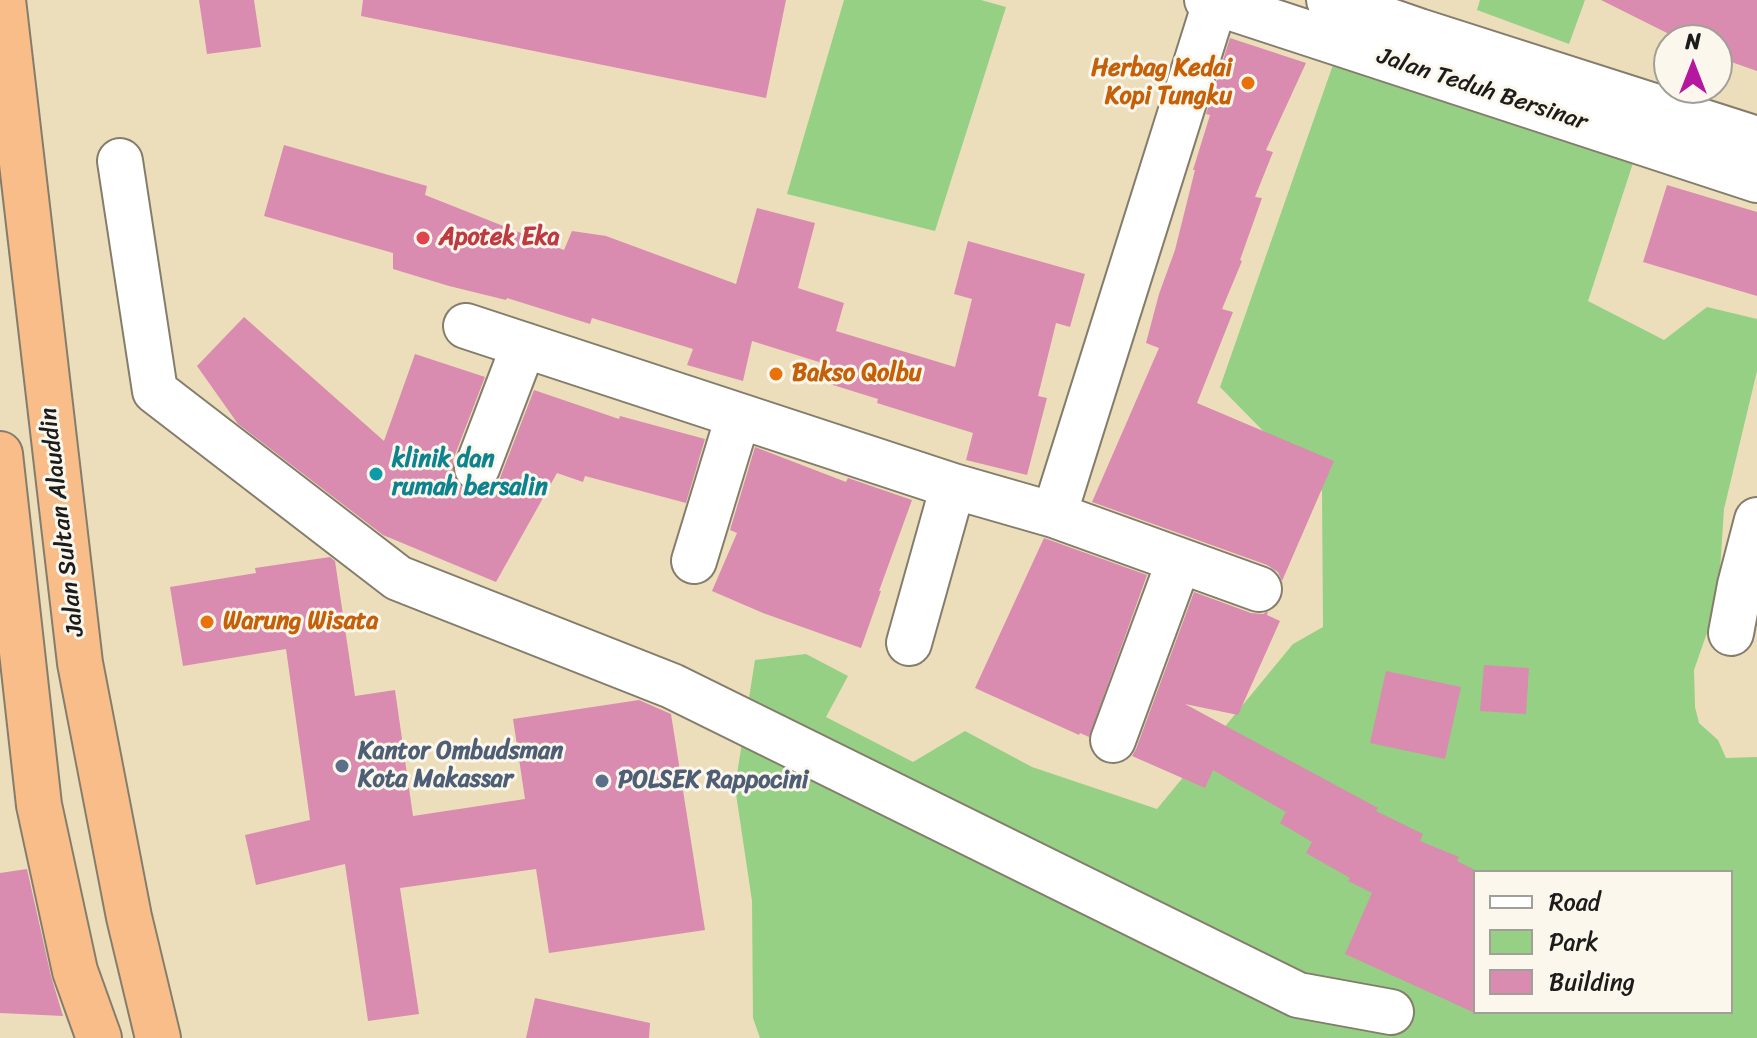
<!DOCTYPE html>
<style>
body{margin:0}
#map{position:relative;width:1757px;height:1038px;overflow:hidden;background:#ecdebb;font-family:Sriracha,sans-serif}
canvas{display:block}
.legend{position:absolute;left:1473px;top:870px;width:260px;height:144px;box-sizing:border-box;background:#fbf7ec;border:2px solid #a29f99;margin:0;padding:10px 14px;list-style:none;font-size:24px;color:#1c1c1c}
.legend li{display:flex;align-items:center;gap:16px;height:40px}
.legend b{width:40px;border:2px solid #a29f99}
.north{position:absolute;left:1653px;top:24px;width:80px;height:80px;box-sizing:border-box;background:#fbf7ec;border:2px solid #a29f99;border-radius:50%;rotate:0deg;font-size:22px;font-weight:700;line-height:32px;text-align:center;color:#1c1c1c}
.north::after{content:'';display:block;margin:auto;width:28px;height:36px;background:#b5179e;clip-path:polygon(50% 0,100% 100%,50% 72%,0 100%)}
</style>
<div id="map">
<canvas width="1757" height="1038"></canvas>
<ul class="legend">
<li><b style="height:10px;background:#fff"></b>Road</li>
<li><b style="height:22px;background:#95d085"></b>Park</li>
<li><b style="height:22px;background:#d98caf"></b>Building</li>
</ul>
<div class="north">N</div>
</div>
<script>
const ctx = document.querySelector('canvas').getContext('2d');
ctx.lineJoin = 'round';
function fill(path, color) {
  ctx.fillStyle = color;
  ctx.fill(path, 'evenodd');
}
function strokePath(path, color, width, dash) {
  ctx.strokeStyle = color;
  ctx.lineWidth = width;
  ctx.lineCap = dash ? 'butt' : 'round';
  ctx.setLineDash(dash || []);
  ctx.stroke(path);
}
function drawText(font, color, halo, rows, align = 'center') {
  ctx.font = font + ' Sriracha,sans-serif';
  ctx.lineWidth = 6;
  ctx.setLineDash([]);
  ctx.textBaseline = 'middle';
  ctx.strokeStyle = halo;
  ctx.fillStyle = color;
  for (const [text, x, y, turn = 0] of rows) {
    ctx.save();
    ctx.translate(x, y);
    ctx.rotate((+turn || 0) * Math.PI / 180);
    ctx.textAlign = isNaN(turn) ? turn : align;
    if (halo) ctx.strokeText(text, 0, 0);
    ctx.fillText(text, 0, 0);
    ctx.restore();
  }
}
const green = new Path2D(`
 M844 0H981L1006 7 935 231 787 194Z
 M1480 0H1585L1569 44 1477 10Z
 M1335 59 1633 163 1588 301 1664 340 1707 307 1757 319V371L1724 509 1718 601 1694 670 1695 707 1699 723 1718 740 1726 758 1757 757V1038H760L753 1018 752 901 735 787 755 660 806 654 848 676 826 717 913 762 965 731 1032 767 1157 809 1293 644 1323 627 1322 491 1220 387ZM1475 872H1731V1012H1475Z`);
const building = new Path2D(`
 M199 0H254L261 47 207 54Z
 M363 0H786L766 98 361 16Z
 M1601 0H1757V71L1717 57V40H1681Z
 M1230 38 1306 63 1266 150 1273 152 1255 197 1262 198 1240 260 1242 261 1222 309 1233 312 1197 403 1334 461 1282 581 1278 572 1267 565 1092 502 1159 348 1146 343 1159 294 1175 250 1195 170H1193L1210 115 1206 114Z
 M284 145 427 186 425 195 564 250 572 231 606 236 736 284 757 208 815 223 798 288 844 303 836 331 955 367 972 299 954 294 968 241 1085 274 1070 327 1056 323 1038 396 1047 398 1027 475 966 460 973 433 877 403 878 399 833 385 838 368 752 341 743 381 687 365 693 349 592 318 590 324 507 298 506 300 449 286 393 269V253L264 216Z
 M1667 185 1757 212V296L1643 262Z
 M244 317 384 441 415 354 485 377 453 460V473L457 483 467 491 482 492 492 488 500 478 534 390 619 419 620 416 705 439 686 503 585 476 583 482 557 473 496 582 383 535 238 424 197 366Z
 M755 447 846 482 848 478 912 500 879 591H881L861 648 763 613 712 591 737 533 730 530Z
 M1044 538 1147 575 1089 737 1080 733 1079 735 975 688Z
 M330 557 335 561 355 696 395 690 413 816 525 799 513 719 639 700 671 714 705 930 549 953 536 869 400 888 419 1014 368 1021 345 864 256 885 245 835 310 820 286 649 183 666 170 587 256 573 255 568Z
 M1194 592 1251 613 1263 614 1268 611 1267 615 1280 621 1238 715 1185 704 1378 808 1376 811 1423 834 1420 841 1459 857 1457 861 1475 870V1013L1345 954 1372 893 1348 881 1350 878 1306 853 1312 842 1280 823 1286 812 1213 770 1205 788 1132 756 1136 749Z
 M1484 665 1529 668 1526 714 1480 711Z
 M1386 671 1461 687 1445 759 1370 743Z
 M27 869 51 976 63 1016 0 1013V873Z
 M535 998 650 1023 649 1038H526Z`);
const minor = new Path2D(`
 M1207 0 1757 180
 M1329 0 1419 31 1757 139
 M120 161 155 391 398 578 672 686 1298 995 1391 1012
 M466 326 953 486 1054 515 1259 589
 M477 468 524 345
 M1054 515 1215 3
 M694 561 738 417
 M1731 633 1740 585 1757 520
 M909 643 953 486
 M1113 740 1179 561`);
const highway = new Path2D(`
 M3 0 80 663 129 917 158 1038
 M0 454 39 805 75 971 99 1038`);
const markers = [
 [1248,83,8,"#e8710a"],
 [423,238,8,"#e0444e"],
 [776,374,8,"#e8710a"],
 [376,474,8,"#0f9aa8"],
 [207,622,8,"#e8710a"],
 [342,766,8,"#5c6f8a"],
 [602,781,8,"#5c6f8a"]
];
const foodNames = [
 ["Herbag Kedai",1232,69,"right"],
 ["Kopi Tungku",1232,97,"right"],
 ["Bakso Qolbu",792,374],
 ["Warung Wisata",223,622]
];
const streetNames = [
 ["Jalan Teduh Bersinar",1482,90,18],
 ["Jalan Sultan Alauddin",63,522,-97]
];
const healthNames = [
 ["Apotek Eka",439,238]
];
const cultureNames = [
 ["klinik dan",392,460],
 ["rumah bersalin",392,488]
];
const serviceNames = [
 ["Kantor Ombudsman",358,752],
 ["Kota Makassar",358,780],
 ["POLSEK Rappocini",618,781]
];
fill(green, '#95d085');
fill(building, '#d98caf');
strokePath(minor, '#847d6c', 48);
strokePath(highway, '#847d6c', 48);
strokePath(minor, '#fff', 44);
strokePath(highway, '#f8bd89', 44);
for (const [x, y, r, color] of markers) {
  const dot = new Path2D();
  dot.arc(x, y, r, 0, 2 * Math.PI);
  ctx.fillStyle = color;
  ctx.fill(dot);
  strokePath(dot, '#fbf7ec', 3);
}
drawText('bold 24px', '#c56008', '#fbf7ec', foodNames, 'left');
drawText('24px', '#1c1c1c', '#fbf7ec', streetNames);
drawText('bold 24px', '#be3a42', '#fbf7ec', healthNames, 'left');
drawText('bold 24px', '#0d838f', '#fbf7ec', cultureNames, 'left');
drawText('bold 24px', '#4e5e75', '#fbf7ec', serviceNames, 'left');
</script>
